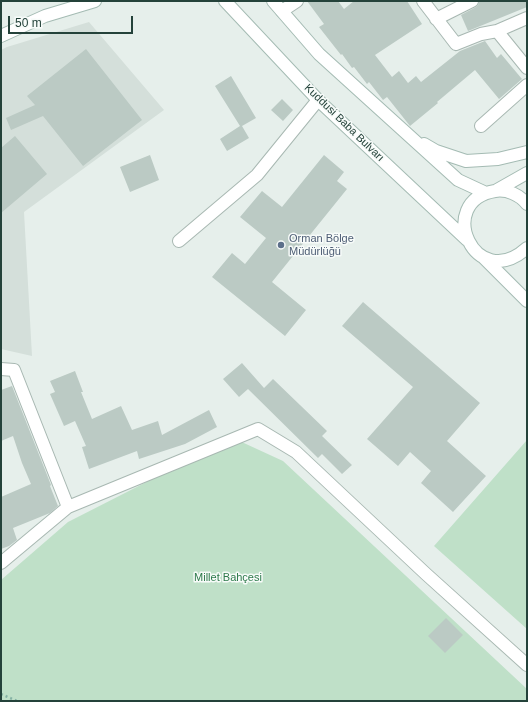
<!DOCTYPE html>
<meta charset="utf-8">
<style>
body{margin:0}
#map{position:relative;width:528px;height:702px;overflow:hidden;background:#e6efeb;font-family:Helvetica,sans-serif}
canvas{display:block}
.frame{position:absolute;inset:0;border:2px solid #24423a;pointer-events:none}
.scale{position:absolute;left:8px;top:16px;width:125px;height:18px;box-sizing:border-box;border:2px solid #24423a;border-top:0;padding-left:5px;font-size:12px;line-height:14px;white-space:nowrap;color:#24423a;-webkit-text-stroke:3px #f7fbf9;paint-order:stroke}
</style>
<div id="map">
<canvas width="528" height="702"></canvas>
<div class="frame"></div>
<div class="scale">50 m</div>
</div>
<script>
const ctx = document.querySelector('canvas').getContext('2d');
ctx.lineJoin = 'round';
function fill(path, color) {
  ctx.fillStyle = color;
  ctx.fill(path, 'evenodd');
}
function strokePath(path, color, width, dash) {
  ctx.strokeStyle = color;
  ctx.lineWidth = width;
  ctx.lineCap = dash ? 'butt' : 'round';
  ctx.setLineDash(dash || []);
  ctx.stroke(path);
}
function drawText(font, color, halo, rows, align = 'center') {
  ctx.font = font + ' Helvetica,sans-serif';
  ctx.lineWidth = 3;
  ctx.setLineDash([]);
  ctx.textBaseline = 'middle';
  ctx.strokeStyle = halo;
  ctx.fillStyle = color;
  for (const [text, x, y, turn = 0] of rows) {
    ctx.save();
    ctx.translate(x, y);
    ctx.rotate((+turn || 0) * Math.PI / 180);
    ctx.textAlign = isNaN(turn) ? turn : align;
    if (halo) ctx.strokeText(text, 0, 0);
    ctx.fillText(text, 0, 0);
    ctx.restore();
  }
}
const built = new Path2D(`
 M89 22 164 110 24 212 32 356 1 349V50L7 47Z`);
const green = new Path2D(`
 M233 438 283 461 527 689V701H1V580L68 522Z
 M527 440V629L434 546Z`);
const building = new Path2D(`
 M307 1H338L344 9 354 1H407L422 24 375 55 392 77 399 71 408 83 416 76 421 82 460 51 485 41 497 58 501 54 522 79 499 99 475 70 437 102 438 103 410 126 387 97 383 100 369 82 367 84 354 67 352 68 342 54 341 55 319 27 324 24Z
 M479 1H527V7L468 31 461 15 476 7 478 5Z
 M86 49 142 120 83 166 43 116 11 130 6 118 35 105 27 96Z
 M231 76 256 118 242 126 249 138 227 151 220 139 240 126 215 86Z
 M282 99 293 110 283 121 271 110Z
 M15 136 47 174 1 213V148Z
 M150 155 159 180 130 192 120 167Z
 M324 155 344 172 337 181 347 189 272 282 306 310 285 336 212 277 232 253 245 264 266 238 240 217 262 191 282 207Z
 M363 302 480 403 447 441 486 476 453 512 421 483 431 471 410 452 398 466 367 439 413 387 342 326Z
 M242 363 264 388 273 379 327 431 322 436 352 465 342 474 322 454 318 458 248 389 239 397 223 379Z
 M75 371 83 392H81L92 419 121 406 132 430 158 421 162 435 209 410 217 427 185 444 139 459 137 451 89 469 82 447 86 446 75 421 64 426 50 394 55 392 50 381Z
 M12 386 51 485 50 486 58 506 50 513 13 528 17 540 9 546 1 549V497L31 484 22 463 13 436 1 441V390Z
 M446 618 463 635 445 653 428 636Z`);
const path = new Path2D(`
 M1 694 17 701`);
const minor = new Path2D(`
 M423 1 456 44 481 34 497 31 527 18
 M282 11 297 1
 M436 19 472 1
 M497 31 527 68
 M481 126 527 85
 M179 241 257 175 318 100
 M1 369 14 370 68 507
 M1 563 68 507 258 429 296 452 426 574 527 665`);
const secondary = new Path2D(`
 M225 1 318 100 467 240
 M273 1 319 54 458 180 486 193
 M1 36 45 16 95 1
 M424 144 436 151 466 161 498 159 527 152
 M497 190 527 173
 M527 204C520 195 507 189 495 191 434 201 475 295 527 248
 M484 258 527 301`);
const markers = [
 [281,245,4,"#5c6f8a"]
];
const streetNames = [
 ["Kuddusi Baba Bulvarı",344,123,44]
];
const serviceNames = [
 ["Orman Bölge",289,239],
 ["Müdürlüğü",289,252]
];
const parkNames = [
 ["Millet Bahçesi",228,578]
];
fill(built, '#d4dfda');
fill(green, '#bfe0c8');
fill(building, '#bbcac4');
strokePath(minor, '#a8b8b2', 14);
strokePath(secondary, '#a4bbb3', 14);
strokePath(path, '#86b3a5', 2.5, [2, 3]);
strokePath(minor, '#fff', 12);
strokePath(secondary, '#fff', 12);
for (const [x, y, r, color] of markers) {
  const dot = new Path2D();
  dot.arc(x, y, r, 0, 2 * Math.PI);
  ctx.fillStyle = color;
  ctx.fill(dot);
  strokePath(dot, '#f7fbf9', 1.5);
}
drawText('11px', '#24423a', '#f7fbf9', streetNames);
drawText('11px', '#4e5e75', '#f7fbf9', serviceNames, 'left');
drawText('11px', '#2d7a4b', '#f7fbf9', parkNames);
</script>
